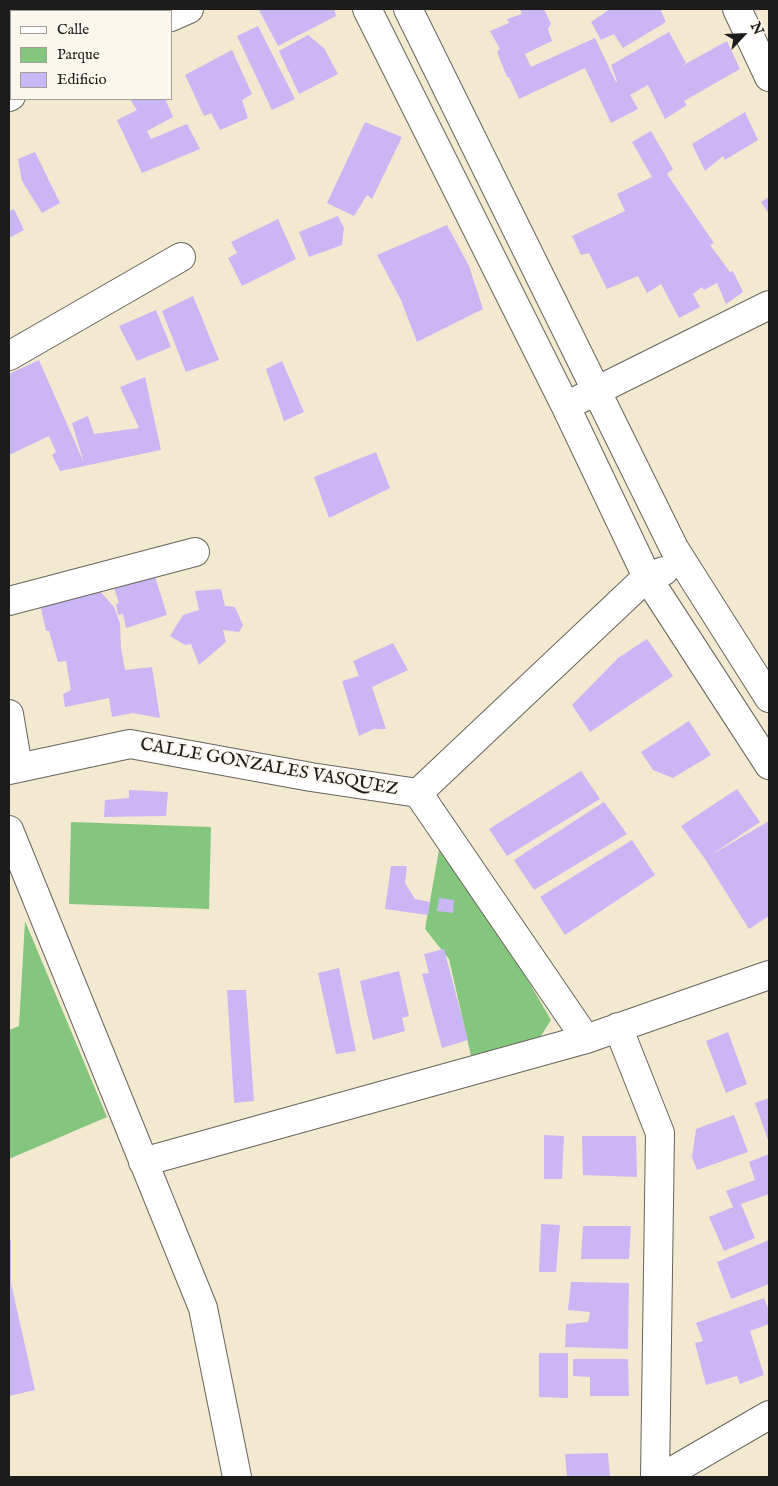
<!DOCTYPE html>
<style>
body{margin:0}
#map{position:relative;width:778px;height:1486px;overflow:hidden;background:#f3e9d1;font-family:"IM FELL English",serif}
canvas{display:block}
.frame{position:absolute;inset:0;border:10px solid #1c1c1c;pointer-events:none}
.legend{position:absolute;left:10px;top:10px;width:162px;height:90px;box-sizing:border-box;background:#fbf7ec;border:1px solid #a29f99;margin:0;padding:6px 9px;list-style:none;font-size:15px;color:#1c1c1c}
.legend li{display:flex;align-items:center;gap:10px;height:25px}
.legend b{width:25px;border:1px solid #a29f99}
.north{position:absolute;left:718px;top:10px;width:50px;height:50px;-webkit-text-stroke:4px #fbf7ec;paint-order:stroke;rotate:65deg;font-size:14px;font-weight:700;line-height:20px;text-align:center;color:#1c1c1c}
.north::after{content:'';display:block;margin:auto;width:18px;height:22px;background:#1c1c1c;clip-path:polygon(50% 0,100% 100%,50% 72%,0 100%)}
</style>
<div id="map">
<canvas width="778" height="1486"></canvas>
<div class="frame"></div>
<ul class="legend">
<li><b style="height:6px;background:#fff"></b>Calle</li>
<li><b style="height:14px;background:#85c67f"></b>Parque</li>
<li><b style="height:14px;background:#cab6f5"></b>Edificio</li>
</ul>
<div class="north">N</div>
</div>
<script>
const ctx = document.querySelector('canvas').getContext('2d');
ctx.lineJoin = 'round';
function fill(path, color) {
  ctx.fillStyle = color;
  ctx.fill(path, 'evenodd');
}
function strokePath(path, color, width, dash) {
  ctx.strokeStyle = color;
  ctx.lineWidth = width;
  ctx.lineCap = dash ? 'butt' : 'round';
  ctx.setLineDash(dash || []);
  ctx.stroke(path);
}
function drawText(font, color, halo, rows, align = 'center') {
  ctx.font = font + ' "IM FELL English",serif';
  ctx.lineWidth = 4;
  ctx.setLineDash([]);
  ctx.textBaseline = 'middle';
  ctx.strokeStyle = halo;
  ctx.fillStyle = color;
  for (const [text, x, y, turn = 0] of rows) {
    ctx.save();
    ctx.translate(x, y);
    ctx.rotate((+turn || 0) * Math.PI / 180);
    ctx.textAlign = isNaN(turn) ? turn : align;
    if (halo) ctx.strokeText(text, 0, 0);
    ctx.fillText(text, 0, 0);
    ctx.restore();
  }
}
const green = new Path2D(`
 M71 822 211 827 209 909 69 904Z
 M446 849 512 953 551 1020 539 1039 471 1056 449 959 425 929 439 850Z
 M25 921 107 1117 9 1159V1030L19 1026Z`);
const building = new Path2D(`
 M40 9H65L66 11H41Z
 M262 9H334L336 16 278 46 259 10Z
 M520 9H544L551 24 548 29 552 41 525 54 531 67 595 38 616 82 617 81 611 65 669 32 686 63 680 67 727 41 740 69 684 101 687 105 665 119 648 85 630 95 638 109 611 123 585 68 519 99 509 77H507L497 52 500 49 490 31 509 23 507 19 522 14Z
 M610 9H660L666 22 623 48 614 34 601 40 591 22Z
 M9 15 11 21V44L9 45Z
 M258 26 295 99 272 110 237 36Z
 M308 35 324 48 338 74 299 94 279 51Z
 M232 50 252 94 242 100 248 118 220 130 211 113 204 116 185 75Z
 M130 99H165L173 117 147 131 151 139 187 124 200 149 142 173 117 120 137 110Z
 M745 112 758 140 725 160 723 156 705 171 692 144Z
 M365 122 402 137 372 199 367 195 354 216 327 203Z
 M651 131 673 169 667 174 714 243 710 245 730 272 733 271 743 292 726 304 717 283 704 290 702 287 693 294 700 307 679 318 661 284 647 293 638 276 607 289 589 253 581 255 572 236 625 211 617 194 652 177 632 142Z
 M35 152 60 203 42 213 22 181 18 159Z
 M769 197V214L761 202Z
 M14 209 24 230 9 238V211Z
 M338 216 344 228 342 245 309 257 299 232Z
 M278 219 296 259 242 286 228 258 237 253 231 242Z
 M447 225 469 266 483 309 417 342 401 300 377 255Z
 M193 296 219 360 186 372 162 311Z
 M156 310 171 347 137 361 119 326Z
 M39 360 84 463 72 423 88 416 94 434 139 428 120 387 145 377 161 450 60 471 52 455 56 452 49 436 9 455V374Z
 M282 361 304 412 284 421 266 369Z
 M376 452 390 488 329 518 314 477Z
 M154 573 167 615 126 628 123 614 118 615 116 604 119 603 114 588Z
 M221 589 225 606 235 607 243 625 239 632 223 630 226 642 199 665 191 644 185 645 170 636 183 615 199 610 195 591Z
 M99 590 114 607 120 623 121 648 125 670 152 667 160 718 133 713 112 717 109 698 65 707 63 694 71 690 66 661 58 662 49 631H46L41 608 44 604Z
 M647 639 673 676 590 732 572 705 618 658Z
 M393 643 408 670 372 687 386 729H374L359 736 342 681 359 676 353 661Z
 M689 721 711 755 673 778 653 770 641 752Z
 M581 771 600 799 507 856 489 829Z
 M737 789 760 822 711 855 769 821V916L749 929 705 859 681 826Z
 M129 790 168 792 166 816 104 817 105 800 129 798Z
 M604 802 627 834 534 890 514 860Z
 M632 840 655 875 565 935 540 897Z
 M391 866H407L405 883 415 899 430 902 428 915 385 909Z
 M439 898 454 900 453 913 437 911Z
 M444 949 468 1040 442 1048 422 974 429 973 424 954Z
 M339 968 356 1051 336 1054 318 973Z
 M399 971 409 1016 402 1018 405 1031 373 1040 360 981Z
 M227 990H246L254 1101 234 1103Z
 M728 1032 747 1084 726 1093 706 1041Z
 M769 1098V1143L755 1103Z
 M734 1115 748 1152 697 1170 692 1157 696 1129Z
 M544 1135 564 1136 562 1179H544Z
 M582 1136H636L637 1177 583 1175Z
 M769 1154V1194L741 1204 755 1238 724 1251 709 1217 733 1207 726 1191 755 1180 749 1162Z
 M541 1224 560 1225 556 1272H539Z
 M583 1226H631L629 1259H581Z
 M9 1240H11V1283L35 1390 9 1396Z
 M769 1240V1284L731 1299 717 1262Z
 M571 1282 629 1283 628 1349 565 1347 566 1324 588 1322 590 1312 568 1310Z
 M764 1298 769 1311V1324L750 1331 764 1375 740 1384 737 1376 706 1385 695 1343 703 1341 696 1323Z
 M539 1353H568V1398L539 1397Z
 M573 1359H628L629 1396H590V1377L573 1376Z
 M608 1453 610 1477H567L565 1454Z`);
const minor = new Path2D(`
 M367 9 566 407 647 577 769 765
 M408 9 674 548 769 698
 M737 9 769 77
 M171 17 189 9
 M9 97 11 96
 M9 356 181 257
 M580 399 769 305
 M9 601 195 552
 M9 714 18 767
 M9 770 130 744 311 777 418 793 647 577 664 571
 M418 793 586 1039
 M9 830 203 1308 237 1477
 M618 1027 660 1133 655 1477
 M143 1162 586 1039 769 975
 M662 1477 769 1415`);
const streetNames = [
 ["CALLE GONZALES VASQUEZ",269,768,10]
];
fill(green, '#85c67f');
fill(building, '#cab6f5');
strokePath(minor, '#67645b', 30);
strokePath(minor, '#fff', 28);
drawText('18px', '#1c1c1c', '#fbf7ec', streetNames);
</script>
